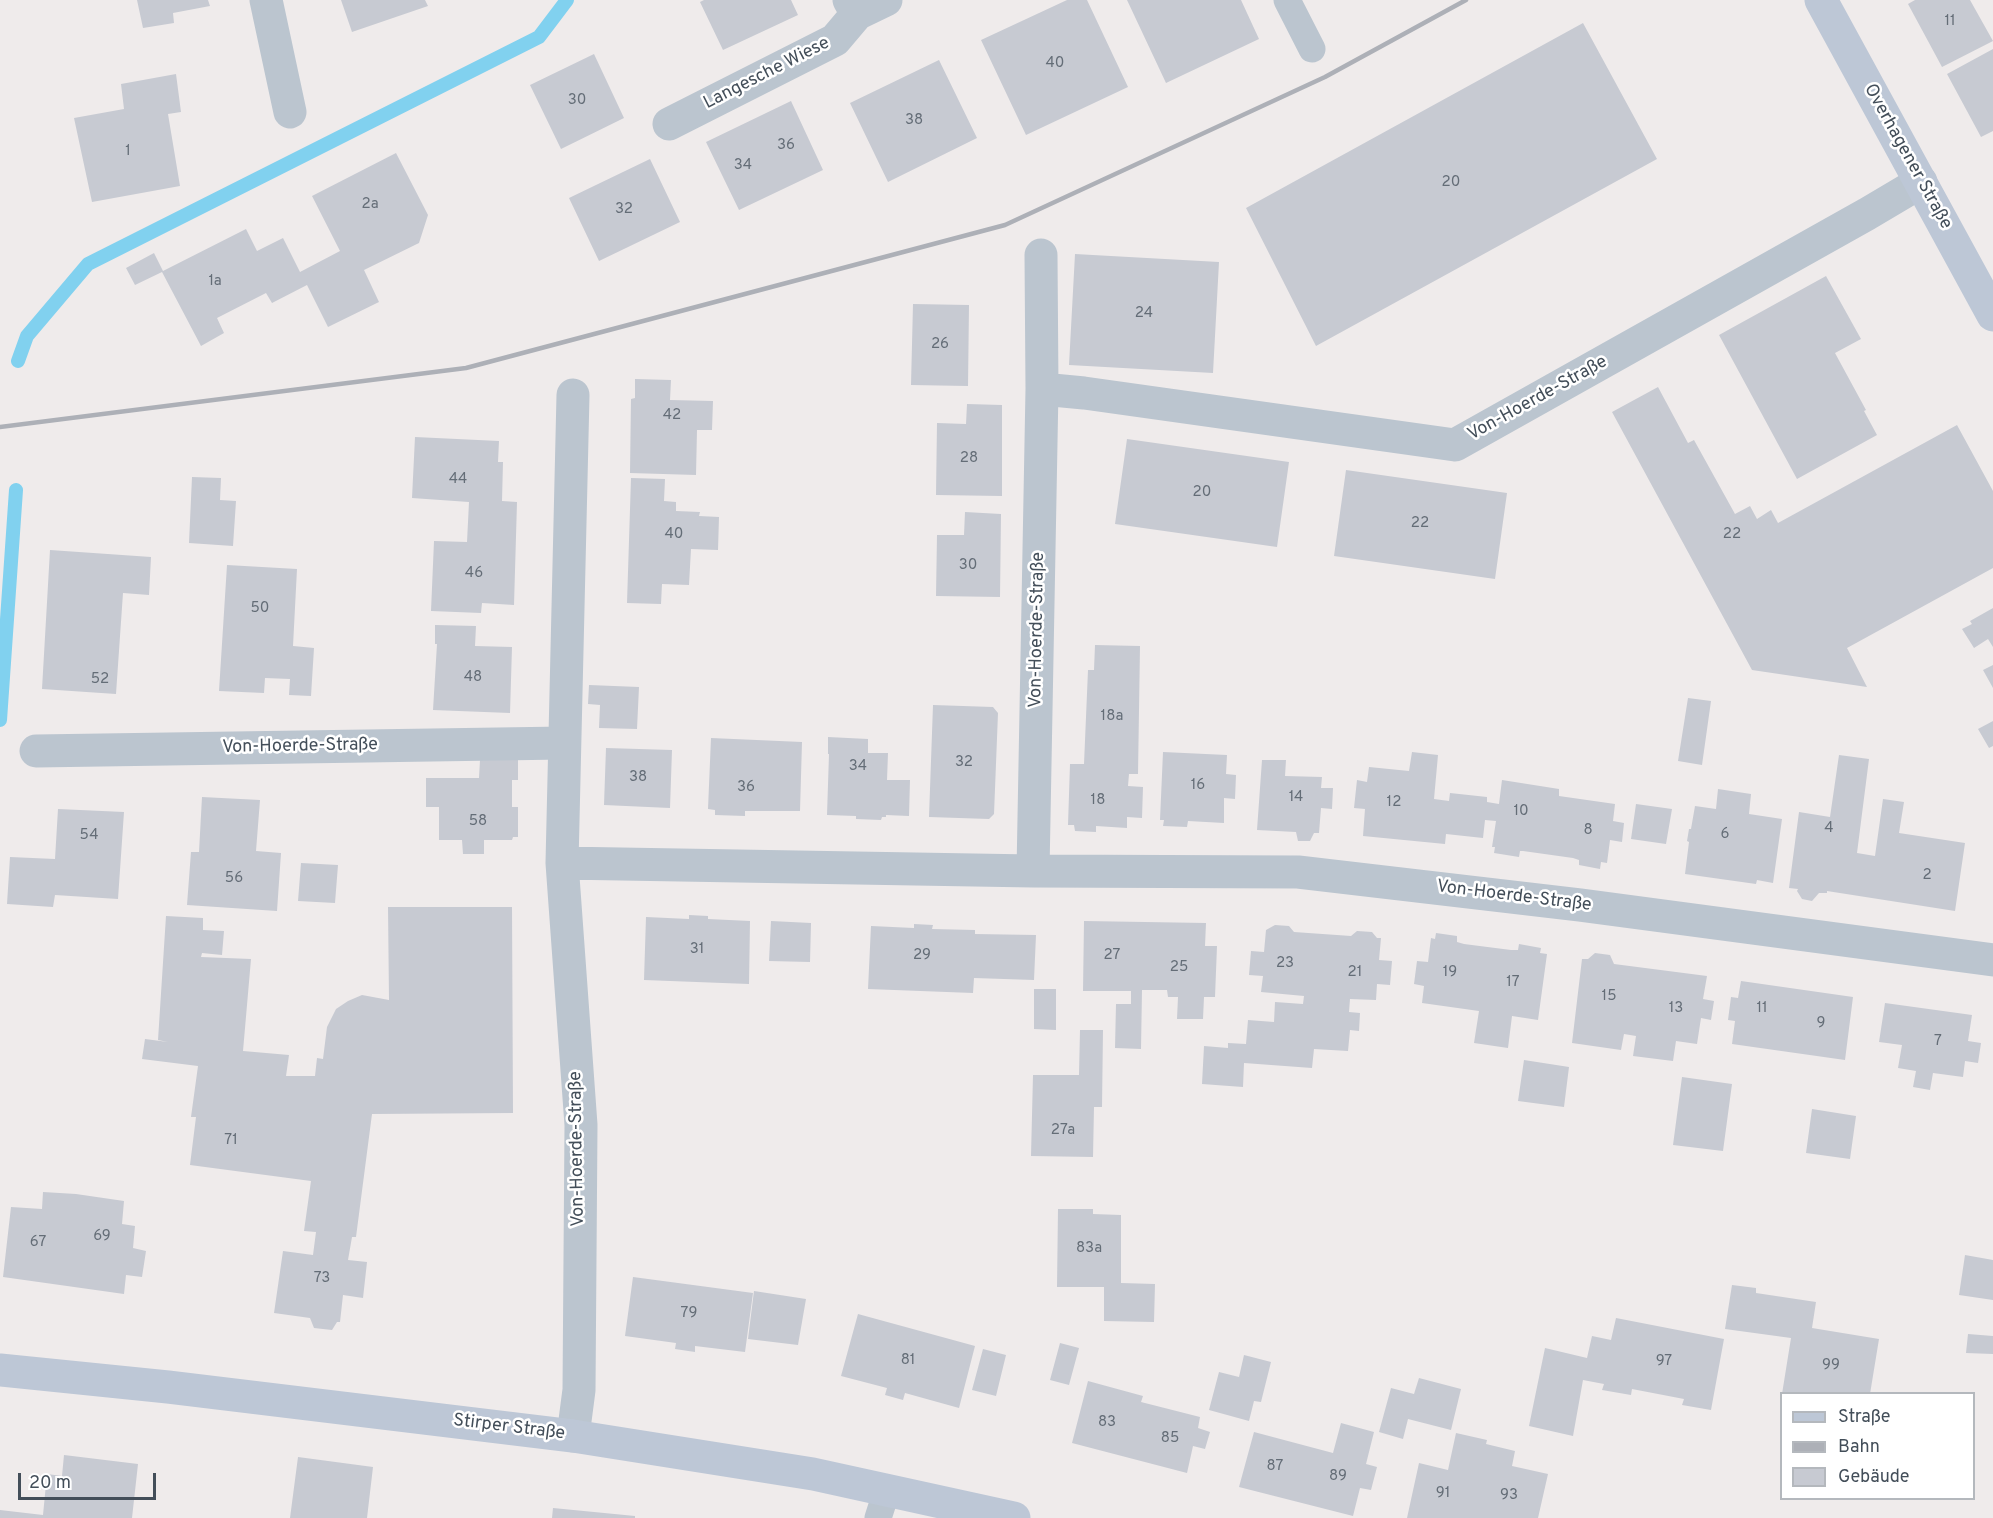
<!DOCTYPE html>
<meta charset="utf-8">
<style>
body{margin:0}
#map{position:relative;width:1993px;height:1518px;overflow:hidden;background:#efebeb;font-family:Overpass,sans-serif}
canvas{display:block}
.legend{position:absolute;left:1780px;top:1392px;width:195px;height:108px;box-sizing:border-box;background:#fff;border:2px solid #b4b8bd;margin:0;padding:8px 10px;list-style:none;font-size:18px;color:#434e59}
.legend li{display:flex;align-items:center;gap:12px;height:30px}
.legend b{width:30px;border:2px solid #b4b8bd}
.scale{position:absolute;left:18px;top:1473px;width:138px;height:27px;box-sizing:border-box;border:3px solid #434e59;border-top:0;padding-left:8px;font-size:18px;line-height:21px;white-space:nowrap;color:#434e59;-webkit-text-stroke:4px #fff;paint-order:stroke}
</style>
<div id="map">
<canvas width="1993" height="1518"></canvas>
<ul class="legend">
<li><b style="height:8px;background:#bdc7d6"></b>Straße</li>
<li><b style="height:8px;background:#adb0b7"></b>Bahn</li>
<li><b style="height:16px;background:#c7cad2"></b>Gebäude</li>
</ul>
<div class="scale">20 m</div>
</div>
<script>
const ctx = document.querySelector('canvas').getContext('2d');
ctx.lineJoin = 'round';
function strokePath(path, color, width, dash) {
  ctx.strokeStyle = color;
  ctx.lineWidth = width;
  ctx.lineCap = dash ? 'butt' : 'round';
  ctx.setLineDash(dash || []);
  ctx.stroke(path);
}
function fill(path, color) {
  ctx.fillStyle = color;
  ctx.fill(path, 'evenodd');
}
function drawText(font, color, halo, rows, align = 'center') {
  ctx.font = font + ' Overpass,sans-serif';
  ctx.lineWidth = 5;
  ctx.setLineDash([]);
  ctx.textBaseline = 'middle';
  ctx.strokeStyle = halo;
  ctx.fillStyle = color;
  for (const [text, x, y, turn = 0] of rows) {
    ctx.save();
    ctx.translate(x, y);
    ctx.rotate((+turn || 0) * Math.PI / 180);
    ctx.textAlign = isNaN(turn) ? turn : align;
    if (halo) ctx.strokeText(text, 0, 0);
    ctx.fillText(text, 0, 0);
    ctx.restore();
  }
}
const stream = new Path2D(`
 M18 361 27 336 88 264 539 37 567 0
 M0 720 16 490`);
const building = new Path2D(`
 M137 0H208L210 6 173 13 174 23 143 28Z
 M341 0H425L428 6 352 32Z
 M704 0H791L798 15 723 50 700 2Z
 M1067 0H1087L1128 87 1026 135 981 40Z
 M1127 0H1241L1259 39 1166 83Z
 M1915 0H1970L1993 41 1942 67 1908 4Z
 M1583 23 1657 159 1316 346 1246 208Z
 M1993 49V131L1981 137 1947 74Z
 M594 54 624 118 561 149 530 85Z
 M939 60 977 138 888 182 850 103Z
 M176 74 181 112 168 114 180 186 92 202 74 118 124 109 121 84Z
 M791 101 823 170 739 210 706 142Z
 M396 153 428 215 419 243 364 270 379 302 328 327 307 285 272 303 266 293 217 318 224 333 201 346 162 272 135 285 126 268 154 253 163 271 246 229 257 251 283 238 300 272 340 251 312 196Z
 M650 159 680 222 599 261 569 198Z
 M1075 254 1219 262 1213 373 1069 365Z
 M1826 276 1861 339 1835 353 1866 410 1864 411 1877 435 1797 479 1719 335Z
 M913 304 969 305 968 386 911 385Z
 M635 379 671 380 670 400 713 401 712 430H697L696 475 630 473 631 399 635 398Z
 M1658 387 1688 443 1694 440 1735 514 1750 506 1757 519 1771 510 1778 523 1957 425 1993 491V568L1847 648 1867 687 1752 670 1612 412Z
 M967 404 1002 405V496L936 495 937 423 966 424Z
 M415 437 499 441 498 462H503L502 501 517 502 514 605 482 603 481 613 431 611 434 541 467 542 469 502 412 498Z
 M1127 439 1289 462 1277 547 1115 524Z
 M1346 470 1507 493 1495 579 1334 556Z
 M192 477 221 478 220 500 236 501 233 546 189 543Z
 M631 478 665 479 664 501 676 502V511L700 512 699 516 719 517 718 550 691 549 689 585 662 584 661 604 627 603Z
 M965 512 1001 514 1000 597 936 596 937 535H964Z
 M50 550 151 557 149 595 123 593 116 694 42 689Z
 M227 565 297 569 293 646 314 648 311 696 289 695 290 679 265 678 264 693 219 691Z
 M1993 608V647L1988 639 1974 648 1962 629 1972 624 1970 621Z
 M435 625 476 626 475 646 512 647 510 713 433 710 437 644H435Z
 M1095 645 1140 646 1138 774H1129L1128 786 1143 787 1142 818 1127 817V828L1096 826V832L1075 831 1074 825H1068L1070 764H1084L1088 670H1094Z
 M1993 665V688L1983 670Z
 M589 685 639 687 637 729 599 728 600 705 588 704Z
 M1688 698 1711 701 1702 765 1678 761Z
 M933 705 993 707 998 713 994 814 989 819 929 817Z
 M1993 721V746L1989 748 1978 729Z
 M828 737 868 739V753H888L887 780H910L909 816 886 815V817H882L881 820 856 819V816L827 815 829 754H828Z
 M711 738 802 742 800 811H745V816L715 815V810L708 809Z
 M606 748 672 750 670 808 604 805Z
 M1163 752 1227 755 1226 774 1236 775 1235 799 1224 798V823L1188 821 1187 827 1163 826 1164 820H1160Z
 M1412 752 1438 755 1434 799 1449 801 1450 793 1487 797V802L1499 804 1502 780 1559 789V796L1615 804 1613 821 1624 823 1622 842 1610 840 1607 863 1601 862 1600 869 1579 865V860L1573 858 1523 851H1520L1519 857 1494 853 1495 847H1492L1496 821 1485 820 1483 838 1446 834 1445 844 1363 836 1365 809 1354 808 1357 780 1367 782 1369 767 1409 771Z
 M1839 755 1869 759 1857 853 1875 856 1883 799 1904 802 1899 833 1965 843 1955 911 1827 891V893H1819L1812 901 1802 899 1797 891 1798 889 1789 888 1799 812 1830 817Z
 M518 759V780H512V807H518V837H513L512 840H484V854H463L462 840H439V807H426V778H479L480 760Z
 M1262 760H1286L1285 776 1322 777 1321 788H1333L1332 809 1321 808 1319 833H1314L1310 841H1298L1296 832 1257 830Z
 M1718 789 1751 794 1749 814 1782 819 1773 883 1757 880 1756 884 1685 874 1689 842 1687 841 1689 829H1691L1695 806 1716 809Z
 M202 797 260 800 256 851 281 853 277 911 187 905 191 852H199Z
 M1636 804 1672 809 1666 844 1631 839Z
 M58 809 124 812 118 899 55 895 53 907 7 904 10 857 55 859Z
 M301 863 338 865 335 903 298 901Z
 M388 907H512L513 1113 372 1114 356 1237H352L348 1260 367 1262 363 1298 343 1295 340 1322H337L332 1330 314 1328 310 1318 274 1313 283 1251 313 1255 316 1232 304 1231 311 1181 190 1165 196 1117H191L198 1066 142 1059 145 1039 168 1042 158 1040 166 916 203 918V930L224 931 222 955 202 953 201 957 251 959 243 1051 289 1055 286 1076H315L317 1058 323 1059 327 1027 336 1009 348 1001 362 995 389 1000Z
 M689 915 708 916V919L750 921 749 984 644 980 646 917 689 919Z
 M771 921 811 923 810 962 769 961Z
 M1084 921 1206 923 1205 946H1217L1215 997H1204L1203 1019H1177L1178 997H1168L1167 990H1142L1141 1049 1115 1048 1116 1004H1131V991H1083Z
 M914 924 933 925 932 929 975 930V934L1036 935 1034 980 974 978 973 993 868 989 871 926 914 928Z
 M1275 925 1289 926 1294 932 1351 936 1357 931 1372 932 1377 938H1381L1379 960 1392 961 1390 985 1377 984 1376 1000 1350 999 1349 1012 1360 1013 1359 1031 1350 1030 1348 1051 1314 1049 1312 1068 1244 1063 1243 1087 1202 1084 1204 1046 1228 1048V1043L1246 1044 1248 1020 1274 1022 1275 1002 1303 1004 1304 996 1261 992 1263 976 1249 975 1251 951 1264 952 1266 930Z
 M1436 933 1457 936V942L1464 944 1511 950H1518L1519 944 1541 948 1540 953 1547 954 1538 1020 1512 1016 1508 1048 1474 1043 1479 1011 1422 1003 1424 986 1414 984 1417 961 1428 962 1431 938 1435 939Z
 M1595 953 1610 955 1614 964 1707 976 1703 999 1714 1001 1711 1020 1701 1018 1697 1044 1676 1041 1673 1061 1633 1056 1636 1036 1624 1034 1621 1050 1572 1043 1582 959H1588Z
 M1741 981 1853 997 1845 1060 1732 1044 1735 1021 1728 1020 1731 997 1738 998Z
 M1034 989H1056V1030L1034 1029Z
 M1885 1003 1972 1015 1968 1041 1981 1043 1978 1063 1965 1061 1963 1077 1933 1073 1930 1090 1913 1087 1916 1071 1898 1068 1902 1045 1879 1042Z
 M1080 1030H1103L1102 1107H1094L1093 1157 1031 1156 1033 1075H1079Z
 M1524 1060 1569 1067 1564 1107 1518 1101Z
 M1682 1077 1732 1084 1723 1151 1673 1145Z
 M1812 1109 1856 1116 1850 1159 1806 1153Z
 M43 1192 76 1194 124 1201 122 1224 135 1226 133 1248 146 1251 142 1277 126 1275 124 1294 3 1277 11 1207 42 1209Z
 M1058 1209H1093V1214L1121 1215V1283L1155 1284 1154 1322 1104 1321V1287H1057Z
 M1965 1255 1993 1260V1300L1959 1295Z
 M633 1277 753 1293 745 1352 695 1346V1352L675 1349 676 1343 625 1336Z
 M1732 1285 1756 1288V1293L1816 1302 1812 1328 1879 1339 1870 1394H1782L1791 1338 1725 1329Z
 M754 1291 806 1299 798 1345 748 1339Z
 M858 1314 975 1346 959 1408 905 1393 903 1400 885 1395 887 1388 841 1376Z
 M1616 1318 1724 1339 1711 1410 1682 1405 1684 1399 1632 1389 1631 1395 1602 1390 1604 1384 1583 1380 1573 1436 1529 1426 1545 1348 1587 1358 1592 1336 1611 1340Z
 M1968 1334 1993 1336V1354L1966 1353Z
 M1060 1343 1079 1348 1069 1385 1050 1380Z
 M983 1349 1006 1355 996 1396 972 1390Z
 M1244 1355 1271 1362 1261 1402 1254 1401 1249 1421 1209 1410 1219 1372 1239 1377Z
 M1419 1378 1461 1389 1451 1430 1408 1419 1403 1439 1379 1432 1391 1388 1414 1394Z
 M1088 1381 1143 1396 1141 1402 1200 1417 1198 1428 1210 1432 1205 1449 1193 1446 1187 1473 1072 1443Z
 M1341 1423 1374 1432 1366 1464 1377 1467 1371 1490 1360 1488 1353 1516 1239 1487 1254 1432 1333 1453Z
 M1456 1433 1487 1440 1486 1444 1515 1451 1512 1466 1548 1474 1538 1518H1407L1419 1463 1448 1470Z
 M64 1455 138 1464 132 1518H0V1510L43 1515 47 1474 62 1476Z
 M298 1457 373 1467 367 1518H290Z
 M553 1508 635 1516V1518H552Z`);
const lane = new Path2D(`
 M1287 0 1312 49
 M878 1518 887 1490`);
const street = new Path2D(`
 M266 0 290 112
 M849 0 857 14 886 0
 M669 124 835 40 857 14
 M1042 389 1084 393 1455 445 1867 214 1921 182
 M36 751 564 743
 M562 863 573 395
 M1033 871 1042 389 1041 255
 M573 1436 579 1390 581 1125 562 863 1033 871 1298 872 1580 905 1993 960`);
const secondary = new Path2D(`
 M1821 0 1993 315
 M0 1370 168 1387 573 1436 813 1474 1014 1518`);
const rail = new Path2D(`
 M0 427 466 368 1005 225 1325 77 1466 0`);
const numberNames = [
 ["11",1950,22],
 ["40",1055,64],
 ["30",577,101],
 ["38",914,121],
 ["36",786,146],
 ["1",128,152],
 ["34",743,166],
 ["20",1451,183],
 ["2a",370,205],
 ["32",624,210],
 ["1a",215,282],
 ["24",1144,314],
 ["26",940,345],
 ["42",672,416],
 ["28",969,459],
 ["44",458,480],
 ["20",1202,493],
 ["22",1420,524],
 ["40",674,535],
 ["22",1732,535],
 ["30",968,566],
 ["46",474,574],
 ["50",260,609],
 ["48",473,678],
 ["52",100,680],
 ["18a",1112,717],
 ["32",964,763],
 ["34",858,767],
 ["38",638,778],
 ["16",1198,786],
 ["36",746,788],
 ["14",1296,798],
 ["18",1098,801],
 ["12",1394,803],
 ["10",1521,812],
 ["58",478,822],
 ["4",1829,829],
 ["8",1588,831],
 ["6",1725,835],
 ["54",89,836],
 ["2",1927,876],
 ["56",234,879],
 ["31",697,950],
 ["29",922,956],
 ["27",1112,956],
 ["23",1285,964],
 ["25",1179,968],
 ["21",1355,973],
 ["19",1450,973],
 ["17",1513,983],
 ["15",1609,997],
 ["13",1676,1009],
 ["11",1762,1009],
 ["9",1821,1024],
 ["7",1938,1042],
 ["27a",1063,1131],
 ["71",231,1141],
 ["69",102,1237],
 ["67",38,1243],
 ["83a",1089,1249],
 ["73",322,1279],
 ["79",689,1314],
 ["81",908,1361],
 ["97",1664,1362],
 ["99",1831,1366],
 ["83",1107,1423],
 ["85",1170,1439],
 ["87",1275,1467],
 ["89",1338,1477],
 ["91",1443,1494],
 ["93",1509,1496]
];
const streetNames = [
 ["Langesche Wiese",767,74,-27],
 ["Overhagener Straße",1907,157,61],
 ["Von-Hoerde-Straße",1538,399,-29],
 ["Von-Hoerde-Straße",1038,630,-89],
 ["Von-Hoerde-Straße",300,747,-1],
 ["Von-Hoerde-Straße",1514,897,7],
 ["Von-Hoerde-Straße",578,1149,-91],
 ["Stirper Straße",509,1428,7]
];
strokePath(stream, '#81d1ef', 14);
fill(building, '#c7cad2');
strokePath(lane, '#bbc5cf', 27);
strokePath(street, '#bbc5cf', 33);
strokePath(secondary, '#bdc7d6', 33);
strokePath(rail, '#adb0b7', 4.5);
drawText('15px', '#646d77', null, numberNames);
drawText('18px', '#434e59', '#fff', streetNames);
</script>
